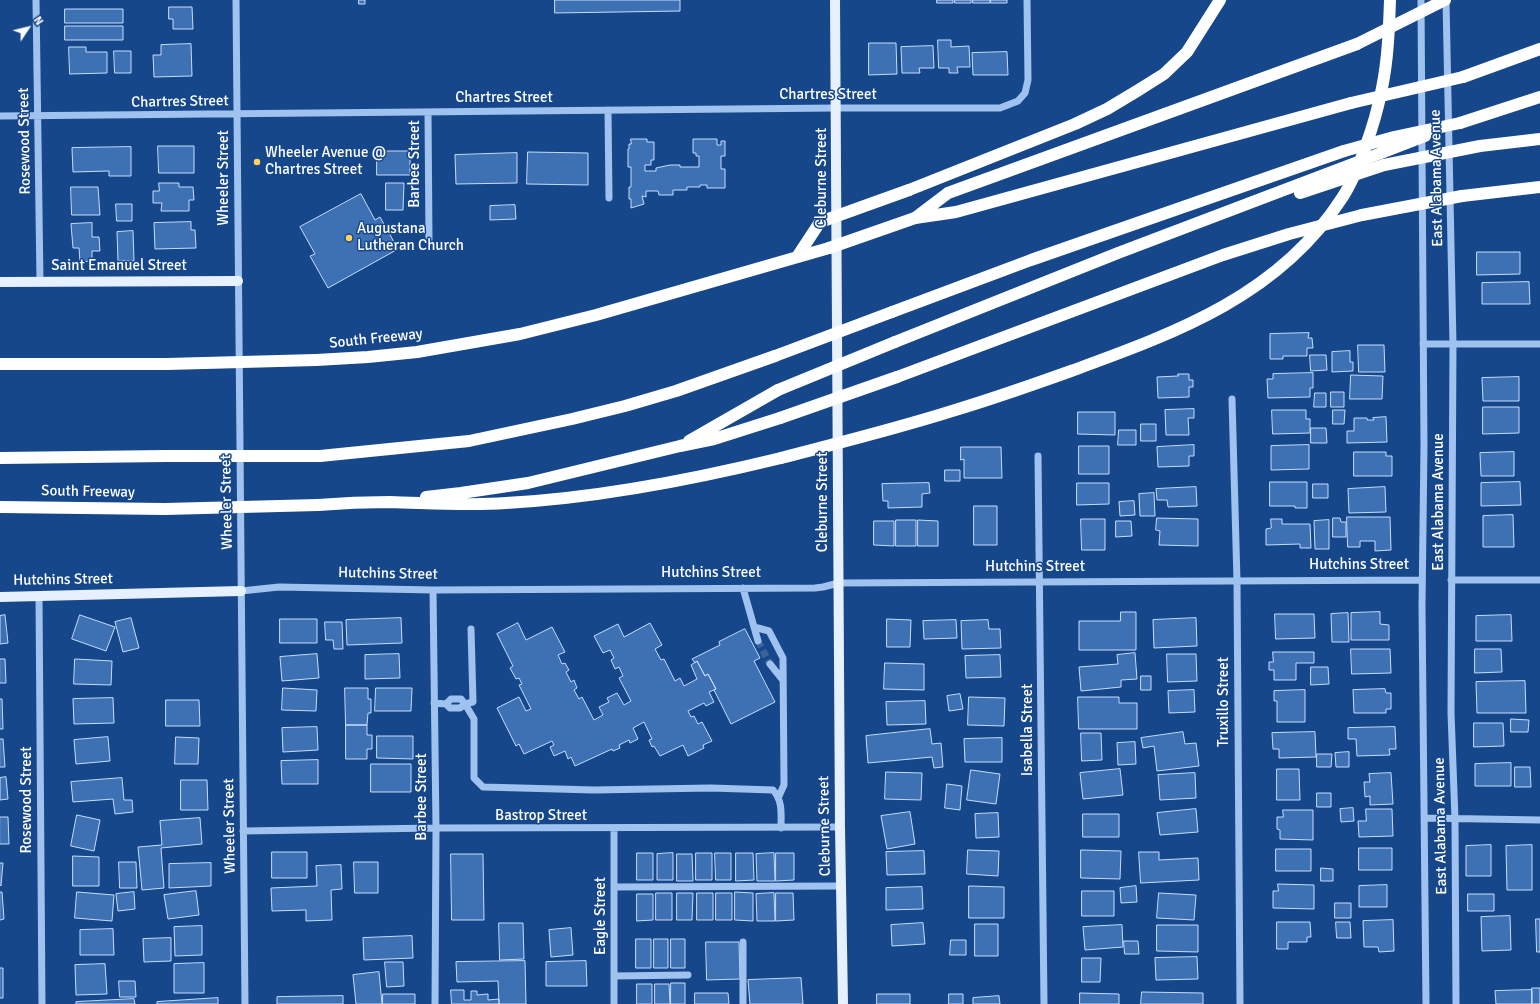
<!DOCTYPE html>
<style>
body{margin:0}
#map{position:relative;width:1540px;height:1004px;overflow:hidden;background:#16478b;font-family:Signika,sans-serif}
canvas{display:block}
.north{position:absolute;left:8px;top:8px;width:40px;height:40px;-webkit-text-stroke:3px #16478b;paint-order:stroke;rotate:55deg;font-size:11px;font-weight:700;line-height:16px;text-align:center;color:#fff}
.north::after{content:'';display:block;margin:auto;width:14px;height:18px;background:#fff;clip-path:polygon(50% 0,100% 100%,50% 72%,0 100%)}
</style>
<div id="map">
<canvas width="1540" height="1004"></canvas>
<div class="north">N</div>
</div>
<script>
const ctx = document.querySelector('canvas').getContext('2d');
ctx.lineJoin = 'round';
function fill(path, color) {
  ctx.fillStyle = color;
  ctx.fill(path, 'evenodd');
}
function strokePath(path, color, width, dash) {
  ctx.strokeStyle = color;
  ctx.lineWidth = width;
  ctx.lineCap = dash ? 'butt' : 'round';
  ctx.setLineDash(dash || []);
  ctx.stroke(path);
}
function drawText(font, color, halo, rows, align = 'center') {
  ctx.font = font + ' Signika,sans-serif';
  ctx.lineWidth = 3;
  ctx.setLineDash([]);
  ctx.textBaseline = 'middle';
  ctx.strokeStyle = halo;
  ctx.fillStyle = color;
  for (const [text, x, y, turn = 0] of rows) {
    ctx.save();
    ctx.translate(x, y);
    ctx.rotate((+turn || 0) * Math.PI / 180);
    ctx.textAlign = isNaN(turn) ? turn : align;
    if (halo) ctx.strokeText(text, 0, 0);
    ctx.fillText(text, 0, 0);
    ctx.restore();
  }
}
const building = new Path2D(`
 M359 0H365V4H359Z
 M555 0H680V11L555 13Z
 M937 0H953V3H937Z
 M955 0H971V3H955Z
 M973 0H990V3H973Z
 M991 0H1007V3H991Z
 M169 7H192L193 29H173V19H169Z
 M65 9H123V23H65Z
 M65 26H123V40H65Z
 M938 40H951V47L969 46 970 67H957L958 73H949V68H939Z
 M869 43H896L897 74 869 75Z
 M191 44 192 76 154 77 153 55H161V45Z
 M933 46 934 68H919L920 73H902L901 47Z
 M69 47H86V52H107V73L70 74Z
 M114 51H131V73H115Z
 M1007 52 1008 75H973L972 53Z
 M631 139H647V142H654V160H651V165H645V171H656V168L670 165H680V167H699V156H696V153H693V139H717V145H721V141H725V156H721V169H725V188H707V185H700V187H687V190H673V195H659L658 191H646V197L642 196 644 204 631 208V199H629V187H631V167H628V149H629V144H631Z
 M158 146H194V173H159Z
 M131 147V176H109V171L73 172 72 148Z
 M377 151H410V175H377Z
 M528 152 588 153V185L527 184Z
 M517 153V183L456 184 455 155Z
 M159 183H179V187H193L194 200H189V211H161L162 203H153V191H159Z
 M386 183H404L403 210H386Z
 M71 187H98L100 215H72Z
 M361 194 375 220 380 217 398 249 328 288 310 256 315 254 300 227Z
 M116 204H132V221H117Z
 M515 205 516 219 490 220V206Z
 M191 222V230H195L196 248 155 249 154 223Z
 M92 223V237H99L100 251H92V261L80 262 79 248H73L71 224Z
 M133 231 134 261H118L117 232Z
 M1477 252H1520V274L1477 275Z
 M1529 282 1530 304H1482V283Z
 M1309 333 1308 338H1312L1313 348H1307V356H1283V359H1270V334Z
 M1358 345H1384L1385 372H1359Z
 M1350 351V362H1353V371L1332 372V352Z
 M1310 355H1326L1327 370 1311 371Z
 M1313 373V388H1310V397L1268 398 1267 379H1273V374Z
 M1178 374H1189V380H1193V387H1189V397L1158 398 1157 377 1178 376Z
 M1351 375 1383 376 1382 399H1350Z
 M1519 377V401H1483L1482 378Z
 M1331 392H1344V407H1331Z
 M1315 393H1326V407H1314Z
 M1483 407H1519V433L1483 434Z
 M1194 409V418H1188L1189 435H1166L1165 410Z
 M1272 410H1306V419H1310V433L1273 434Z
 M1333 410H1345L1344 424H1333Z
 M1078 412H1115V435L1078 434Z
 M1386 417 1387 442 1347 443V431H1354V418H1367V420H1374L1373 418Z
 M1141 424H1156V441H1141Z
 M1311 428H1326L1327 443H1311Z
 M1119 430H1136V445H1118Z
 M1194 445V456H1189V466L1158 467 1157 447Z
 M1309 445V469L1271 470V446Z
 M1079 446H1109V474H1079Z
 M961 447H1001L1002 478H964V459L961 460Z
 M1354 452H1386V456H1392V476H1354Z
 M1514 452V476H1481L1480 453Z
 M945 470H960V481H945Z
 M1270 482H1307V508H1295V506H1270Z
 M1520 482 1521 505 1481 506V483Z
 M929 483 930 493 922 494V507L888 508V501H883L882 484Z
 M1077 483H1109V504L1077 505Z
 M1313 484H1328V498H1313Z
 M1196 487 1197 506 1168 507 1167 500H1157L1156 489Z
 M1385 487 1386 512 1349 513 1348 489Z
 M1154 493 1155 516H1140L1139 494Z
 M1134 501 1135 515 1120 516 1119 502Z
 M974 506H997V545H974Z
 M1513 515 1514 547H1483V516Z
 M1347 517H1390L1391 550 1375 551V541H1360V547H1348Z
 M1157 518 1198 519V546L1159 545 1160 531 1156 530Z
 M1333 518H1340L1341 522H1346V537H1333Z
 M1081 519H1105V550H1082Z
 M1271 519H1282V524H1310L1311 548H1300V544L1266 545V529L1271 528Z
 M896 520H916V546H896Z
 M918 520 938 521V546H918Z
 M1329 520V549H1315L1314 521Z
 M874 521H894V546L874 545Z
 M1116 521H1131L1132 536 1116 537Z
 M1121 612H1136V650H1079V621H1120Z
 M1380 612V624L1389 625V640H1351V613Z
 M1348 613 1349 642H1332L1331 614Z
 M1275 614H1314L1315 638 1276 639Z
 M5 615 8 643 0 644V616Z
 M80 615 115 627 106 651 72 639Z
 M1511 615 1512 641H1476V616Z
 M131 618 139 648 123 652 115 622Z
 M401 618 402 643 347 645 346 620Z
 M1196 618 1197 646 1154 648 1153 620Z
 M280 619H317V643H280Z
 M887 619 911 620 910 647H887Z
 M956 620 957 638 924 639 923 621Z
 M988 620 989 629H1000L1001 648 962 649 961 621Z
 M325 622H342L343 649H334L333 640H326Z
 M518 623 526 640 552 627 565 652 558 655 562 664 565 663 569 670 566 672 571 682 574 680 577 688 574 690 579 699 582 697 594 720 603 715 599 707 609 702 607 698 617 693 624 705 631 701 619 678 623 676 619 667 615 669 611 660 614 658 610 650 603 653 594 636 618 624 624 637 650 623 662 645 655 649 661 660 664 659 675 681 680 678 684 686 697 679 691 665 697 661 705 676 708 674 716 689 709 692 714 702 706 706 704 703 688 711 691 717 694 716 698 724 702 722 712 741 703 745 704 748 688 756 683 745 660 756 654 746 652 747 649 740 652 739 644 722 633 728 638 739 630 743 629 740 619 745 620 748 613 751 612 749 575 766 571 757 568 759 565 751 554 756 550 747 554 745 552 741 524 754 519 744 516 746 497 708 519 697 526 711 531 709 519 685 522 684 519 678 516 679 510 668 513 666 497 634Z
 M745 629 760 658 754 661 775 702 731 724 714 690 716 689 708 674 705 676 697 661 695 663 692 659 720 645 719 642Z
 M1351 649H1390L1391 673 1352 674Z
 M1475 649H1501L1502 672 1475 673Z
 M1273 652H1314V663H1296V680H1274V670H1269V662H1273Z
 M1135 653 1137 679 1121 680V687L1081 691 1079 667 1118 664 1117 655Z
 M317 654 319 678 282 681 280 657Z
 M399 654 400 678 365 679V655Z
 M1167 654H1196L1197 681 1168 682Z
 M1000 655 1001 677 966 678 965 656Z
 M0 659H5L6 683H0Z
 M75 659 112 661 111 685 74 684Z
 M885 663 924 664V690L884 689Z
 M1311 667H1328L1329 684 1311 685Z
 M1141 676H1151V690H1141Z
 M1525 681 1526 713H1477L1476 682Z
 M283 688 317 690 316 711 282 710Z
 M345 688H368V699H371V713H368L367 725H346Z
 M376 688H412L411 711H375Z
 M1385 689 1386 693H1391V709H1386V713H1354L1353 690Z
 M1194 690 1195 712 1169 713 1168 691Z
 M1305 690V722H1277V701H1274V691Z
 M960 694 963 709 949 711 947 696Z
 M969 697 1005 698 1004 726 968 725Z
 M1078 697H1119V703H1137V729H1079Z
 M113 698 114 723 74 724 73 699Z
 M0 699H2L3 729H0Z
 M166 700H199L200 726H166Z
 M925 701 926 724 887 725 886 702Z
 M1511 719 1529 720 1528 732H1511Z
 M1474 723H1503L1504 746 1474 747Z
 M346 725H367V735H372V749H367V759H346Z
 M317 727 318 750 283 752 282 728Z
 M1395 727 1396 749H1389L1390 755 1357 756 1356 739H1348V728Z
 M930 729 932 744 941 743 943 767 934 768 932 757 868 763 866 736Z
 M1183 732 1185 744 1196 743 1199 766 1157 771 1154 746 1143 748 1141 738Z
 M1315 732 1316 757 1279 758V749H1273L1272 733Z
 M1081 733H1101L1102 760 1082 761Z
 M377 736H413V759L377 758Z
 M108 737 110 761 76 764 74 740Z
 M176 737 199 738 198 764H175Z
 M1002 738V762H965L964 739Z
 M0 739H3L5 767H0Z
 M1135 742 1136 764 1118 765 1117 743Z
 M1349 752V767H1336L1335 753Z
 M1317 754H1332L1331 767H1317Z
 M318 760V784H282L281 761Z
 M1511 763V786H1475V764Z
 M371 764H411V792H371Z
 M1515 767H1530L1531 787H1515Z
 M1120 769 1123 795 1083 799 1080 773Z
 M1277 769H1299L1300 800H1277Z
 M971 770 1000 774 996 804 967 800Z
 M886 772 922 773 921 800 885 799Z
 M1195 773 1196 798 1160 800 1158 775Z
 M1391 773 1393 804 1370 805V796L1365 797 1364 782H1370L1369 774Z
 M6 777 8 799 0 800V778Z
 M122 778 124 800H132L133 812 115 814 113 799 73 802 71 782Z
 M181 780H207L208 810H181Z
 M947 784 962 786 960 810 945 808Z
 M1317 793H1331V807H1317Z
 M1353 808 1354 821 1341 822 1340 809Z
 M1196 809 1198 832 1160 835 1157 813Z
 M1366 809H1392L1393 836 1359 837 1358 821H1366Z
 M1283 810H1313V840L1280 839V830L1277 829V817H1283Z
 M910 812 915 844 887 849 881 816Z
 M998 813 999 837 976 838 975 814Z
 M1083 814H1119V837H1083Z
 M77 815 100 820 94 851 71 846Z
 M0 817H8L9 844H0Z
 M200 818 202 844 161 848 164 888 142 890 138 847 162 845 160 821Z
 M1491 845V876H1466V846Z
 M1532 845V890H1507L1506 846Z
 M1359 848H1392V870H1359Z
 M1276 849H1311V871H1276Z
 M968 850 999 851 998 876 967 874Z
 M1081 850 1121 851 1120 879 1081 878Z
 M924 851 925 874 887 875 886 852Z
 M272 852H307V878H272Z
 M1139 852H1159V860L1198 858 1199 880 1141 883Z
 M637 853H653V880H637Z
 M673 853V880H657V854Z
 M696 853H712V880H696Z
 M715 853H731V880H716Z
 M736 853H753L754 880 736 881Z
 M774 853 775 881H757L756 854Z
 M776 853H794V880L776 881Z
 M451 854H483L484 920H452Z
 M677 854H692L693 881H677Z
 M73 856 99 857V886H73Z
 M119 862H136L137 888H120Z
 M354 862H378V893H355Z
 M0 863H3L1 886 0 885Z
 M211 863V886L169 888V864Z
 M341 865 342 889 331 890 332 920 306 921V910L272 911 271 888 317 886 316 866Z
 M1321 868 1333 869V881H1321Z
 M1278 884 1314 885V909L1273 908V891H1278Z
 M1387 885V907H1359V886Z
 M969 886 1004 887V918H969Z
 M1136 886 1137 902 1121 903 1120 888Z
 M922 887 923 909 886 910V888Z
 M196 891 199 915 168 919 164 895Z
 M1082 891H1114V916H1082Z
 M0 892H2L4 919 0 920Z
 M77 892 114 895 112 921 75 918Z
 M134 892 135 909 118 911 116 894Z
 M735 892 753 893V921L735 920Z
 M656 893H672V920H656Z
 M677 893H693L692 920H677Z
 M697 893H713V920H697Z
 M716 893H732V920H716Z
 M774 893 775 921H757L756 894Z
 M776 893H793L794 920 776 921Z
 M1159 893 1196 895 1194 920 1157 918Z
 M637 894H653V920L637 921Z
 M1468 894H1494V911H1468Z
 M1335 903H1351V918H1335Z
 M1510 916 1511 950 1482 951 1481 917Z
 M1536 919H1540V952H1537Z
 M1393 920 1394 951 1379 952 1378 947H1364L1363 921Z
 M1277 922H1310L1311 937H1307V942H1288V949H1277Z
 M1336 922H1350L1351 938H1337Z
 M499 923H523L524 959 500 960Z
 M923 923 925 944 892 946 891 925Z
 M975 924H998V956H975Z
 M1122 925 1123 947 1085 950 1083 927Z
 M1157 925H1198V952L1157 951Z
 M202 926V955L175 956 174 927Z
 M571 928 573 955 551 957 549 930Z
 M113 929 114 955H80V930Z
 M412 936 413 958 364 960 363 938Z
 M171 938V961L144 962 143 939Z
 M636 939H651V968H636Z
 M654 939H668V968H654Z
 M671 939H685V968H671Z
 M951 940H966V955H950Z
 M1124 941H1138L1139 954H1125Z
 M706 942H739L740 979 707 980Z
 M1197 957 1198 979 1156 980 1155 958Z
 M1082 958H1101L1100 982H1082Z
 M525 961 526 1004H499L498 981 457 982 456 962Z
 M586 961 587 986H546V962Z
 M385 962H403L404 986 387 987Z
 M204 963V993H174V964Z
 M105 964 107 994 76 995 75 965Z
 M0 968H3V998H0Z
 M379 972 382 1004H356L353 975Z
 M801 978 803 1004H750L748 980Z
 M119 981H135L136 997H120Z
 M671 983H685V1004H671Z
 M637 984H652V1004H637Z
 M655 984H669L670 1004H655Z
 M1532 988H1540V1004H1532Z
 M451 990H464V1000H471V991H477V995L488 994V1000L499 999V1004H452Z
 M1532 990V1004H1496L1495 991Z
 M1142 992 1203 993V1004H1141Z
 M695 993H728L729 1004H695Z
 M1080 993 1119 994V1004H1080Z
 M383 994H415V1004H383Z
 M877 994H910V1004H877Z
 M949 994H963V1004H949Z
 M343 996V1004H277V997Z
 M999 996 1000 1004H973V998Z
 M218 998V1004H157V1002Z
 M134 999 135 1004H76V1002Z`);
const minorTunnel = new Path2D(`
 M758 641 770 664`);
const minor = new Path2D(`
 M36 0 40 281
 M236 0 245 1004
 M1421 0 1424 446 1422 606 1426 1004
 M1446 0 1453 344 1451 713 1455 819 1456 1004
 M608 110 609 198
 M428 112 429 240
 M0 116 836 108H1000L1018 101 1025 93 1028 80 1027 0
 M1423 344H1540
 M1232 399 1237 581 1240 1004
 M1038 456 1044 1004
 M1451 580H1540
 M743 588 758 641
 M433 590 436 828 435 1004
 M241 591 279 587 433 590 815 588 823 587 839 583 1422 580
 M39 596 42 1004
 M754 627 769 631 783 658 784 785 779 796
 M471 629 473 702 465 704 474 719V778L483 787 594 790 711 788 773 790C783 801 781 814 781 828
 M770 664 782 679
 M434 703 446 704 450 708H460L465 704 461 699H451L446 704
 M1425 818 1540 820
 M614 829V1004
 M243 831 436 828 840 827
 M614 887 841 886
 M614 976 688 975
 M743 1004V942`);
const major = new Path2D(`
 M835 0 840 827 843 1004
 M0 282 238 281
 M0 597 241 591`);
const highway = new Path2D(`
 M1463 77 1540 49
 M1460 123 1540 97
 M909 190 1075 124 1107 109 1137 91 1164 74 1187 52 1220 0
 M1300 193 1384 165
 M1462 196 1540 187
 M915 218 948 193 1357 44
 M915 218 956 212 1351 103
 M797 257 820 222
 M892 312 1031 260 1344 151
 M895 342 1118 253 1363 160
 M316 360 368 357 417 352 520 334 596 315 829 248
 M0 364H167
 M897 377 1223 255 1289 234 1362 215
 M689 441 778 390
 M320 456 469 441 572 419 625 406 676 391 775 356
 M0 458 166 456
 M426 497 461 493 528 483 680 446 714 439 780 418
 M318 505C342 503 366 502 390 502 429 503 467 506 506 503 599 498 691 480 781 458
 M0 507 165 509`);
const highwayBridge = new Path2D(`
 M1357 44 1445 0
 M1351 103 1463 77
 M1344 151 1394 137 1460 123
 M1363 160 1425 136
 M1384 165 1480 146 1540 139
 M1362 215 1462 196
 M820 222 909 190
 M829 248 915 218
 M775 356 892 312
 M167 364 316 360
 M778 390 895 342
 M780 418 897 377
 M166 456H320
 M781 458C838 443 895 429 952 411 992 399 1032 385 1071 371 1175 333 1279 296 1342 198 1352 183 1359 165 1365 148 1372 129 1378 109 1382 88 1388 59 1389 29 1390 0
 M165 509 318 505`);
const markers = [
 [257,162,4,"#ffd35d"],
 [349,238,4,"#ffd35d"]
];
const streetNames = [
 ["Chartres Street",828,95],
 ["Chartres Street",504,98],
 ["Chartres Street",180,102,-1],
 ["Rosewood Street",25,141,-91],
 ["Barbee Street",415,164,-90],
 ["Wheeler Street",224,178,-90],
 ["Cleburne Street",822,178,-90],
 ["East Alabama Avenue",1437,178,-91],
 ["Saint Emanuel Street",119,266],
 ["South Freeway",376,339,-6],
 ["South Freeway",88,492,1],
 ["Wheeler Street",227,502,-91],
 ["Cleburne Street",823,502,-90],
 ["East Alabama Avenue",1439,502,-90],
 ["Hutchins Street",1359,565],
 ["Hutchins Street",1035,567],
 ["Hutchins Street",711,573],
 ["Hutchins Street",388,574,1],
 ["Hutchins Street",63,580,-1],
 ["Truxillo Street",1224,702,-90],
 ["Isabella Street",1028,730,-90],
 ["Barbee Street",422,797,-90],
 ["Rosewood Street",27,800,-90],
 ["Bastrop Street",541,816],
 ["Wheeler Street",230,826,-91],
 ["Cleburne Street",825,826,-91],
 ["East Alabama Avenue",1441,826,-91],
 ["Eagle Street",601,916,-90]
];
const poiNames = [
 ["Wheeler Avenue @",265,153],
 ["Chartres Street",265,170],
 ["Augustana",357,229],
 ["Lutheran Church",357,246]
];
fill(building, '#3e71b4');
strokePath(building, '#c5ddfb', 1);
strokePath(minorTunnel, '#39639c', 7, [7, 3.5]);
strokePath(minor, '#9fc2ef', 7);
strokePath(major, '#e7f0ff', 10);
strokePath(highway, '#fff', 12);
strokePath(highwayBridge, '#fff', 12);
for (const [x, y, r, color] of markers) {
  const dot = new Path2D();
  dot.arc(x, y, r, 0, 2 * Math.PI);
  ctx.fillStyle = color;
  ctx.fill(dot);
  strokePath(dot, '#16478b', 1.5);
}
drawText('15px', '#fff', '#16478b', streetNames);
drawText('15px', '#fff', '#16478b', poiNames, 'left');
</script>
